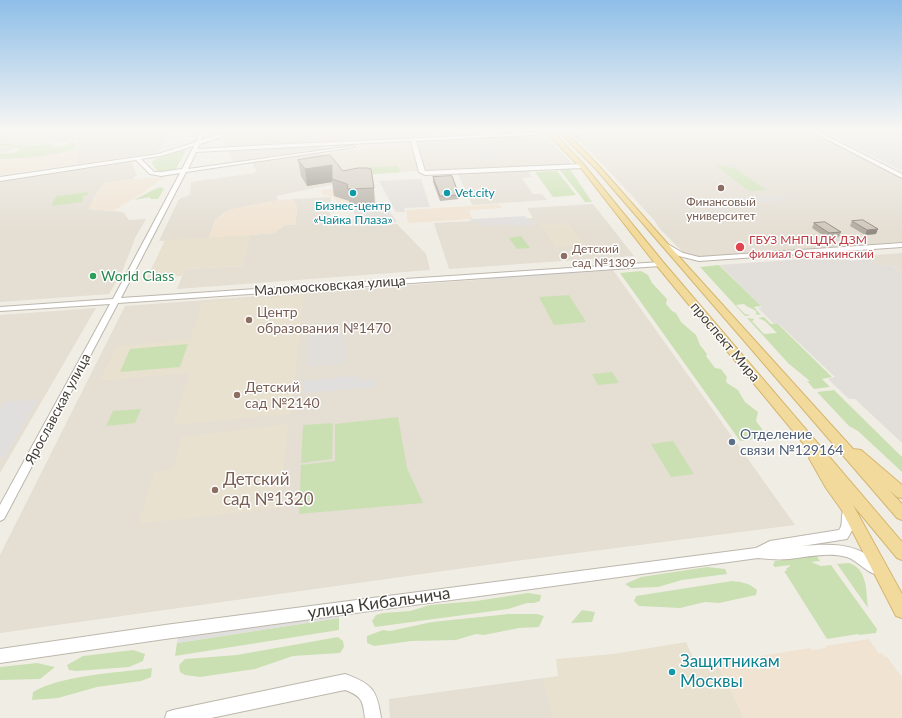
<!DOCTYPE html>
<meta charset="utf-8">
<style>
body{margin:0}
canvas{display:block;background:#f0ede5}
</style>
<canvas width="902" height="718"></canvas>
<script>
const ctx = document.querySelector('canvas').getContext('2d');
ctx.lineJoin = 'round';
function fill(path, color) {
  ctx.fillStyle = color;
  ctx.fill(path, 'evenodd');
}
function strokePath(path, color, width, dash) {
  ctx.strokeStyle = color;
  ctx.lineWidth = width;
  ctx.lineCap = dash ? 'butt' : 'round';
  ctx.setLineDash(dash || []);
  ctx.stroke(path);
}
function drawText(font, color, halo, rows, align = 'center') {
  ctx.font = font + ' Lato,sans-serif';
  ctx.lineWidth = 3;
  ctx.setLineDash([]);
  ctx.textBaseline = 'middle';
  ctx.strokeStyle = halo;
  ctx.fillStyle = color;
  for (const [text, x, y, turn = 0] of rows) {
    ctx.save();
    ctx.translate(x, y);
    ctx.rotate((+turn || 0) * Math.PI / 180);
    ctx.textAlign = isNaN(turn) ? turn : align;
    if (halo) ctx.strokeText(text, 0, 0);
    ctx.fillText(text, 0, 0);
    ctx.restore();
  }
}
const residential = new Path2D(`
 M0 131H173L163 148 155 153 78 164V140L25 146 0 154Z
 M246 131H526V132L408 136 226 147 222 139Z
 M650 131H810L902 178V242L702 257H692L685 254 659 228 654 220 607 169 575 137 582 135Z
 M540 136 548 139 570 161V164L427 172 417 142 422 141Z
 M319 145 323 150 233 162 228 151Z
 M318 153H321L345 182 276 196 278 200 228 210 215 220 209 238 159 241 179 199 190 195 191 182 254 173 256 170 252 162Z
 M131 162 137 175 132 179 104 183 93 199 94 200 89 209 123 212 129 220 146 219 136 236 122 272 109 294 0 302V182Z
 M528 170 532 177 522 178 533 194H542L547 200 472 205 458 174Z
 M331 197 329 223 349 222 350 226 397 224 426 254 430 270 177 289 185 269 242 266 250 235 274 233 285 225H295L297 207 292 199Z
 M593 204 634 256 449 269 434 223 533 218 527 208Z
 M902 253V274L893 265 877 266 862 256Z
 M613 270 795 525 515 561 0 633V555L125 306Z
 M96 308 0 473V315Z
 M543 678 553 718H390L389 699Z`);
const commercial = new Path2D(`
 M78 150V164L0 175V154H3L2 160Z
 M164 177 143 193 113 211 88 209 104 183 132 179Z
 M373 183 377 206 343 208 333 197 322 194V190L334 189 348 184Z
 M292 199 297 207 295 225H285L274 233 209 238 215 220 228 210 278 200Z
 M499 204 502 208 469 210 472 219 470 221 469 219 408 223 406 210Z
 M869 639 879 654 882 653 885 657H887L902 677V718H744L717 663 810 648 812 650 826 648 825 646Z`);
const industrial = new Path2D(`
 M827 131H902V171L842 141H845Z
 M421 179 430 207 404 208 405 212H396L379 181Z
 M386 207 397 222 355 224 354 209Z
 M843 256 850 261 867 259 877 266 892 265 902 274V443L855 399H849L828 379 835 377 779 324H774L758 308 762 307 720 265Z
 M344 333 346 364 307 366 308 336Z`);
const education = new Path2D(`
 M411 144 418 171 348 176 329 153 379 146Z
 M569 223 585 245 555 247 541 224Z
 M250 235 242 266 185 269 182 276 147 278 165 240Z
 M304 295 291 414 173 425 189 373 99 381 116 346 190 339 202 302Z
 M288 424 280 508 138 524 154 472 172 470 182 437Z
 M686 642 694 660 703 658 707 665 717 663 744 718H553L543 678 558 676 556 659 613 654Z`);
const medical = new Path2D(`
 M316 131H358V138L319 139 316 138Z`);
const green = new Path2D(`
 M71 142H76L75 145 77 148C63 155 16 159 0 159V154L12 153 20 150 18 148 0 145 1 143 25 146 51 144 54 147 69 145Z
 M182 151H186L175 170 158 172 151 162 161 156Z
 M715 165 735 168 766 190 749 191Z
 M398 166 400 172 363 175 361 168Z
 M569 168 592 202H585L560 170Z
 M557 171 576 195 553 197 535 172Z
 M161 187 164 189 158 199H150V197L134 200 153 190Z
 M88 192V195L83 196 82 202 51 206 56 196Z
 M521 236 530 248 517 249 509 238Z
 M719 265 761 306 754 307 761 315 755 314 757 312C753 308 748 308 744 304L736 305 745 314 751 315 745 316 700 267Z
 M641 271 648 275 652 283 667 299 666 304 672 311 676 313 681 322 696 335 700 345 707 354 706 356 715 368 721 369 727 377 726 381 727 383 738 390 745 402 758 412 756 421 768 437 740 441 620 273Z
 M569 295 586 322 554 325 539 297Z
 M764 317 771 324H778L832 377 822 379 830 387 814 389 807 381H810L789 364 747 318 754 319V320L752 321 764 334 777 333 765 321 758 318Z
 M188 344 180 367 120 372 130 349Z
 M612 372 619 383 598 385 592 374Z
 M834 390 902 457V472L858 431 849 426 817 392Z
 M141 409 135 423 106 426 113 411Z
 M398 417 407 468 423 503 299 514 301 465 335 461V424Z
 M333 423 332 459 301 463 303 425Z
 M673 441 694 474 671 477 651 444Z
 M816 555 820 561 811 562 821 566 831 565 877 629 876 633 859 635 858 634 827 639 784 571H787L786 569 791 565 775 567 773 565 775 561Z
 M849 563C868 569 866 592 868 608L837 564Z
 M707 567 725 569 727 574 682 580 658 587 631 588 625 584 641 577Z
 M732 581C742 582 749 583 757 590L756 595 719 603 705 602 680 608 639 606 634 601 636 596Z
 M528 593 541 595 540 601 534 603H527L508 609 375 627 372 621 376 615 383 613 410 611 430 605 476 601Z
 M582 610 595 612 592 622 571 623Z
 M509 614H537L544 616 539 627 519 628 484 635 476 634 456 640 412 641 374 646 367 643V636L383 630 390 631 432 622Z
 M339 618V630L175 656 177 643Z
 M338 637 343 641 344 647 340 653 293 656 255 669 200 677 185 675 180 672 179 665 185 659 237 655Z
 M133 650 145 654 143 661 129 667 76 671 69 670 67 665 83 656Z
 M37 663 55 667 40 679 0 680V667Z
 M152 668 151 677 141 681 97 687 58 698 32 700 33 692C61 675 118 673 152 668Z`);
const parking = new Path2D(`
 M494 146 500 157 486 158 480 147Z
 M777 196 792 200 721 204 727 210H717L705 200Z
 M525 216 529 221H533L535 224 525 226 503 224 488 226 470 221 472 219Z
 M589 270 595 272 493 280 487 277Z
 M355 376 361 380 374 379 375 387 304 393V381Z
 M38 399 5 457 0 458V409L5 402Z
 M339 612V618L177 643 178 636Z`);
const minor = new Path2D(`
 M201 131H205L201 140 231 131H239L200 144 197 149 268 145 550 132 552 134 416 141 425 171 582 164 585 166 582 168 425 175 419 172 411 141 196 152 188 169 353 146 355 147 186 172 121 298 660 262 664 264 660 266 118 303 4 519 0 521V505L110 304 0 311V307L113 299 180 173 161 176 150 174 136 160 0 181V177L158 154 196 142ZM194 146 182 169 161 172H154L141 159 161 156Z
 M622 131 583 134 572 137 570 136 583 132Z
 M811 131H817L902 174V178Z
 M664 242 683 253 699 257 902 243V247L699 261 679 256 662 245 661 244Z
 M848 507 852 509C858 519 853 530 847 539L802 546C826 544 853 542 873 559 877 562 881 565 884 570L882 574C871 578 859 561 847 557 828 552 808 557 789 559 778 560 768 559 758 558L165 639 0 663V649L165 625 756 548 770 541 839 530C844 524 840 516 844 509Z
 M345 674C372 684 377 689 381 718H365C363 701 362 696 345 690L211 718H165L167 712 173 710Z`);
const major = new Path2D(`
 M545 131H552L584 165 663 262 902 542V560L897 558 853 505 902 594V618L896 616 841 509 826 488 809 458 812 454 657 266 580 167Z
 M558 131H565L599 166 681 259 853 449 861 450 902 485V498L897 497 889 490 902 504V520L897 518 595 168Z`);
const wall = new Path2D(`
 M298 160 343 171 374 188 375 206 350 207 349 201 334 196 332 182 307 186 301 176Z
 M433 177 459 195V199L440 201 433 182Z
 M852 221 876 234 865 235 850 226Z
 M814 223 841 232 839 237 827 238 812 228Z`);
const shadedWall = new Path2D(`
 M332 165V182L307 186 305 169Z
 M878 229 876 234 865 235 867 230Z`);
const building = new Path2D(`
 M330 155 343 171 358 168H368L371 169 374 188 348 189 347 184 332 179V165L305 169 298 160Z
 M452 176 459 195 440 196 433 177Z
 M863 220 878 229 867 230 852 221Z
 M825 222 841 232 829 233 814 223Z`);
const markers = [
 [721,188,4,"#8d6e63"],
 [353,193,4,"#0f9aa8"],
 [447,193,4,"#0f9aa8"],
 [740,247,5,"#e0444e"],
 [564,256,4,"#8d6e63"],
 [93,276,4,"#2e9e5b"],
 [249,320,4,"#8d6e63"],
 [237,395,4,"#8d6e63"],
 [732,442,4,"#5c6f8a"],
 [215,490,4,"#8d6e63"],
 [672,672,4,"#0f9aa8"]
];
const farCulturenames = [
 ["Vet.city",455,193],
 ["Бизнес-центр",353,206,"center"],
 ["«Чайка Плаза»",353,220,"center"]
];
const farEducationnames = [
 ["Финансовый",721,202],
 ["университет",721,216],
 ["Детский",572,249,"left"],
 ["сад №1309",572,263,"left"]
];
const farHealthnames = [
 ["ГБУЗ МНПЦДК ДЗМ",749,240],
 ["филиал Останкинский",749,254]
];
const leisureNames = [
 ["World Class",101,276]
];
const streetNames = [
 ["Маломосковская улица",330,286,-4],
 ["проспект Мира",725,342,50],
 ["Ярославская улица",58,409,-62]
];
const educationNames = [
 ["Центр",257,312],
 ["образования №1470",257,328],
 ["Детский",245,387],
 ["сад №2140",245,403]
];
const serviceNames = [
 ["Отделение",740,434],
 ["связи №129164",740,450]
];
const nearEducationnames = [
 ["Детский",223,480],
 ["сад №1320",223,500]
];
const nearStreetnames = [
 ["улица Кибальчича",379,603,-8]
];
const nearCulturenames = [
 ["Защитникам",680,662],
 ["Москвы",680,682]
];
fill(residential, '#e4ded3');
fill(commercial, '#f0e3d2');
fill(industrial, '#e2deda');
fill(education, '#e8e1d0');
fill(medical, '#f0dcd9');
fill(green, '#cbe0b2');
fill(parking, '#e1dfdd');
strokePath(minor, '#bdb7ac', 2);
strokePath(major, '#d5b66e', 2);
fill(minor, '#fff');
fill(major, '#f2da9c');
fill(wall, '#b3aca2');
fill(shadedWall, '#928c84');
fill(building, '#d0c8bc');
strokePath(building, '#928c84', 1);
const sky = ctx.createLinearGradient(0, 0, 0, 232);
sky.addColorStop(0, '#8ebee8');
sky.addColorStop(0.56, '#f8f7f3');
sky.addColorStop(1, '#f8f7f300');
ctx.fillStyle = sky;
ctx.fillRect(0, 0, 902, 232);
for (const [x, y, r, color] of markers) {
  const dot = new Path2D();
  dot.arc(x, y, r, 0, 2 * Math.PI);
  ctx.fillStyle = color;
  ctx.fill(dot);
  strokePath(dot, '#fff', 1.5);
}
drawText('12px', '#0d838f', '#fff', farCulturenames, 'left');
drawText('12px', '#785e54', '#fff', farEducationnames);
drawText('12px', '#be3a42', '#fff', farHealthnames, 'left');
drawText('14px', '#27864d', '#fff', leisureNames, 'left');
drawText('14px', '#423d35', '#fff', streetNames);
drawText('14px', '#785e54', '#fff', educationNames, 'left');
drawText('14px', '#4e5e75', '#fff', serviceNames, 'left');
drawText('17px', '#785e54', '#fff', nearEducationnames, 'left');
drawText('17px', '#423d35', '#fff', nearStreetnames);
drawText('17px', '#0d838f', '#fff', nearCulturenames, 'left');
</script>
